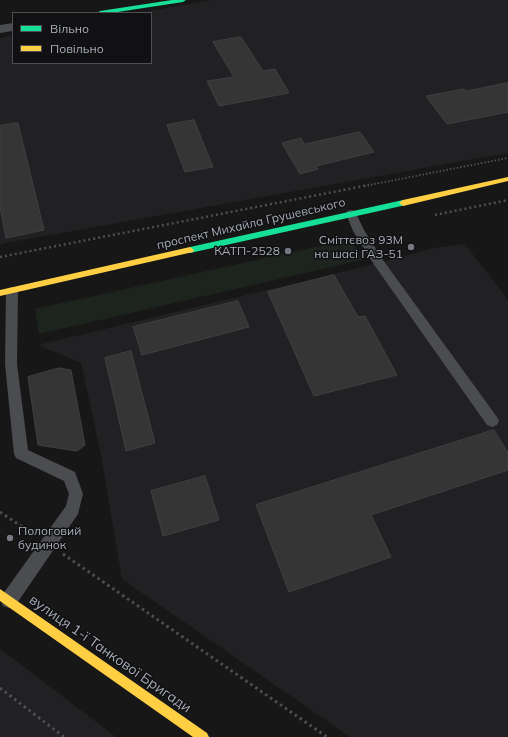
<!DOCTYPE html>
<meta charset="utf-8">
<style>
body{margin:0}
#map{position:relative;width:508px;height:737px;overflow:hidden;background:#171717;font-family:Mulish,sans-serif}
canvas{display:block}
.legend{position:absolute;left:12px;top:12px;width:140px;height:52px;box-sizing:border-box;background:#111113;border:1px solid #4d4f55;margin:0;padding:5px 7px;list-style:none;font-size:12px;color:#a8adb8}
.legend li{display:flex;align-items:center;gap:8px;height:20px}
.legend b{width:20px;border:1px solid #4d4f55}
</style>
<div id="map">
<canvas width="508" height="737"></canvas>
<ul class="legend">
<li><b style="height:5px;background:#16e098"></b>Вільно</li>
<li><b style="height:5px;background:#ffcf43"></b>Повільно</li>
</ul>
</div>
<script>
const ctx = document.querySelector('canvas').getContext('2d');
ctx.lineJoin = 'round';
function fill(path, color) {
  ctx.fillStyle = color;
  ctx.fill(path, 'evenodd');
}
function strokePath(path, color, width, dash) {
  ctx.strokeStyle = color;
  ctx.lineWidth = width;
  ctx.lineCap = dash ? 'butt' : 'round';
  ctx.setLineDash(dash || []);
  ctx.stroke(path);
}
function drawText(font, color, halo, rows, align = 'center') {
  ctx.font = font + ' Mulish,sans-serif';
  ctx.lineWidth = 3;
  ctx.setLineDash([]);
  ctx.textBaseline = 'middle';
  ctx.strokeStyle = halo;
  ctx.fillStyle = color;
  for (const [text, x, y, turn = 0] of rows) {
    ctx.save();
    ctx.translate(x, y);
    ctx.rotate((+turn || 0) * Math.PI / 180);
    ctx.textAlign = isNaN(turn) ? turn : align;
    if (halo) ctx.strokeText(text, 0, 0);
    ctx.fillText(text, 0, 0);
    ctx.restore();
  }
}
const built = new Path2D(`
 M211 0H508V153L0 244V38L13 35V63H151V13H138Z
 M465 244 508 300V737H350L122 579 101 455 81 363 38 345 379 263 434 248Z
 M0 649 116 737H0Z`);
const green = new Path2D(`
 M351 239 362 260 39 334 35 309Z`);
const building = new Path2D(`
 M241 37 263 71 275 69 289 93 219 106 207 81 234 77 213 42Z
 M508 83V112L447 124 426 96 464 89 466 91Z
 M194 120 213 167 185 172 167 125Z
 M18 123 44 230 6 238 0 207V126Z
 M360 132 374 152 316 166 318 169 300 174 282 143 301 138 304 144Z
 M334 275 358 317 365 316 397 375 314 396 268 292Z
 M238 301 249 327 142 355 133 327Z
 M131 351 155 443 126 451 105 358Z
 M59 368 71 370 85 445 77 451 38 445 28 377Z
 M494 430 508 453V470L371 515 391 557 289 592 256 505Z
 M205 476 219 520 163 536 151 491Z`);
const pathFar2 = new Path2D(`
 M364 186 508 158`);
const pathFar1 = new Path2D(`
 M435 215 508 200
 M0 257 369 185`);
const path = new Path2D(`
 M0 512 33 534
 M63 554 327 737
 M0 688 64 737`);
const lane = new Path2D(`
 M351 210 355 211 364 230 383 260 497 417 499 421 497 425 492 427 487 425 375 266 353 231 346 214 347 211Z
 M12 287 16 288 18 291 17 364 28 450 75 472 83 494 78 514 15 606 9 608 3 606 1 600 3 594 66 506 69 494 64 481 16 458 14 454 5 364 6 291 8 288Z`);
const street = new Path2D(`
 M13 23V31L0 33V25Z`);
const fast = new Path2D(`
 M172 0H186L183 2 111 13H97L100 11Z
 M403 200 406 201V205L190 253 186 250 190 247Z`);
const slow = new Path2D(`
 M508 177V181L403 206 399 203 403 200Z
 M190 247 194 250 193 252 0 296V290Z
 M0 589 207 733 209 737H193L0 601Z`);
const markers = [
 [411,247,4,"#757880"],
 [288,251,4,"#757880"],
 [10,538,4,"#757880"]
];
const streetNames = [
 ["проспект Михайла Грушевського",251,224,-13]
];
const poiNames = [
 ["Сміттєвоз 93М",403,240],
 ["на шасі ГАЗ-51",403,254],
 ["КАТП-2528",280,251],
 ["Пологовий",18,531,"left"],
 ["будинок",18,545,"left"]
];
const nearStreetnames = [
 ["вулиця 1-ї Танкової Бригади",110,654,35]
];
fill(built, '#212123');
fill(green, '#1d241e');
fill(building, '#353536');
strokePath(building, '#3f4043', 1);
strokePath(pathFar2, '#4d4e52', 2, [1.5, 2]);
strokePath(pathFar1, '#4d4e52', 2.5, [2, 3]);
strokePath(path, '#4d4e52', 3, [2.5, 3.5]);
fill(lane, '#4b4c50');
fill(street, '#4b4c50');
fill(fast, '#16e098');
fill(slow, '#ffcf43');
for (const [x, y, r, color] of markers) {
  const dot = new Path2D();
  dot.arc(x, y, r, 0, 2 * Math.PI);
  ctx.fillStyle = color;
  ctx.fill(dot);
  strokePath(dot, '#111113', 1.5);
}
drawText('12px', '#a8adb8', '#111113', streetNames);
drawText('12px', '#a8adb8', '#111113', poiNames, 'right');
drawText('14px', '#a8adb8', '#111113', nearStreetnames);
</script>
